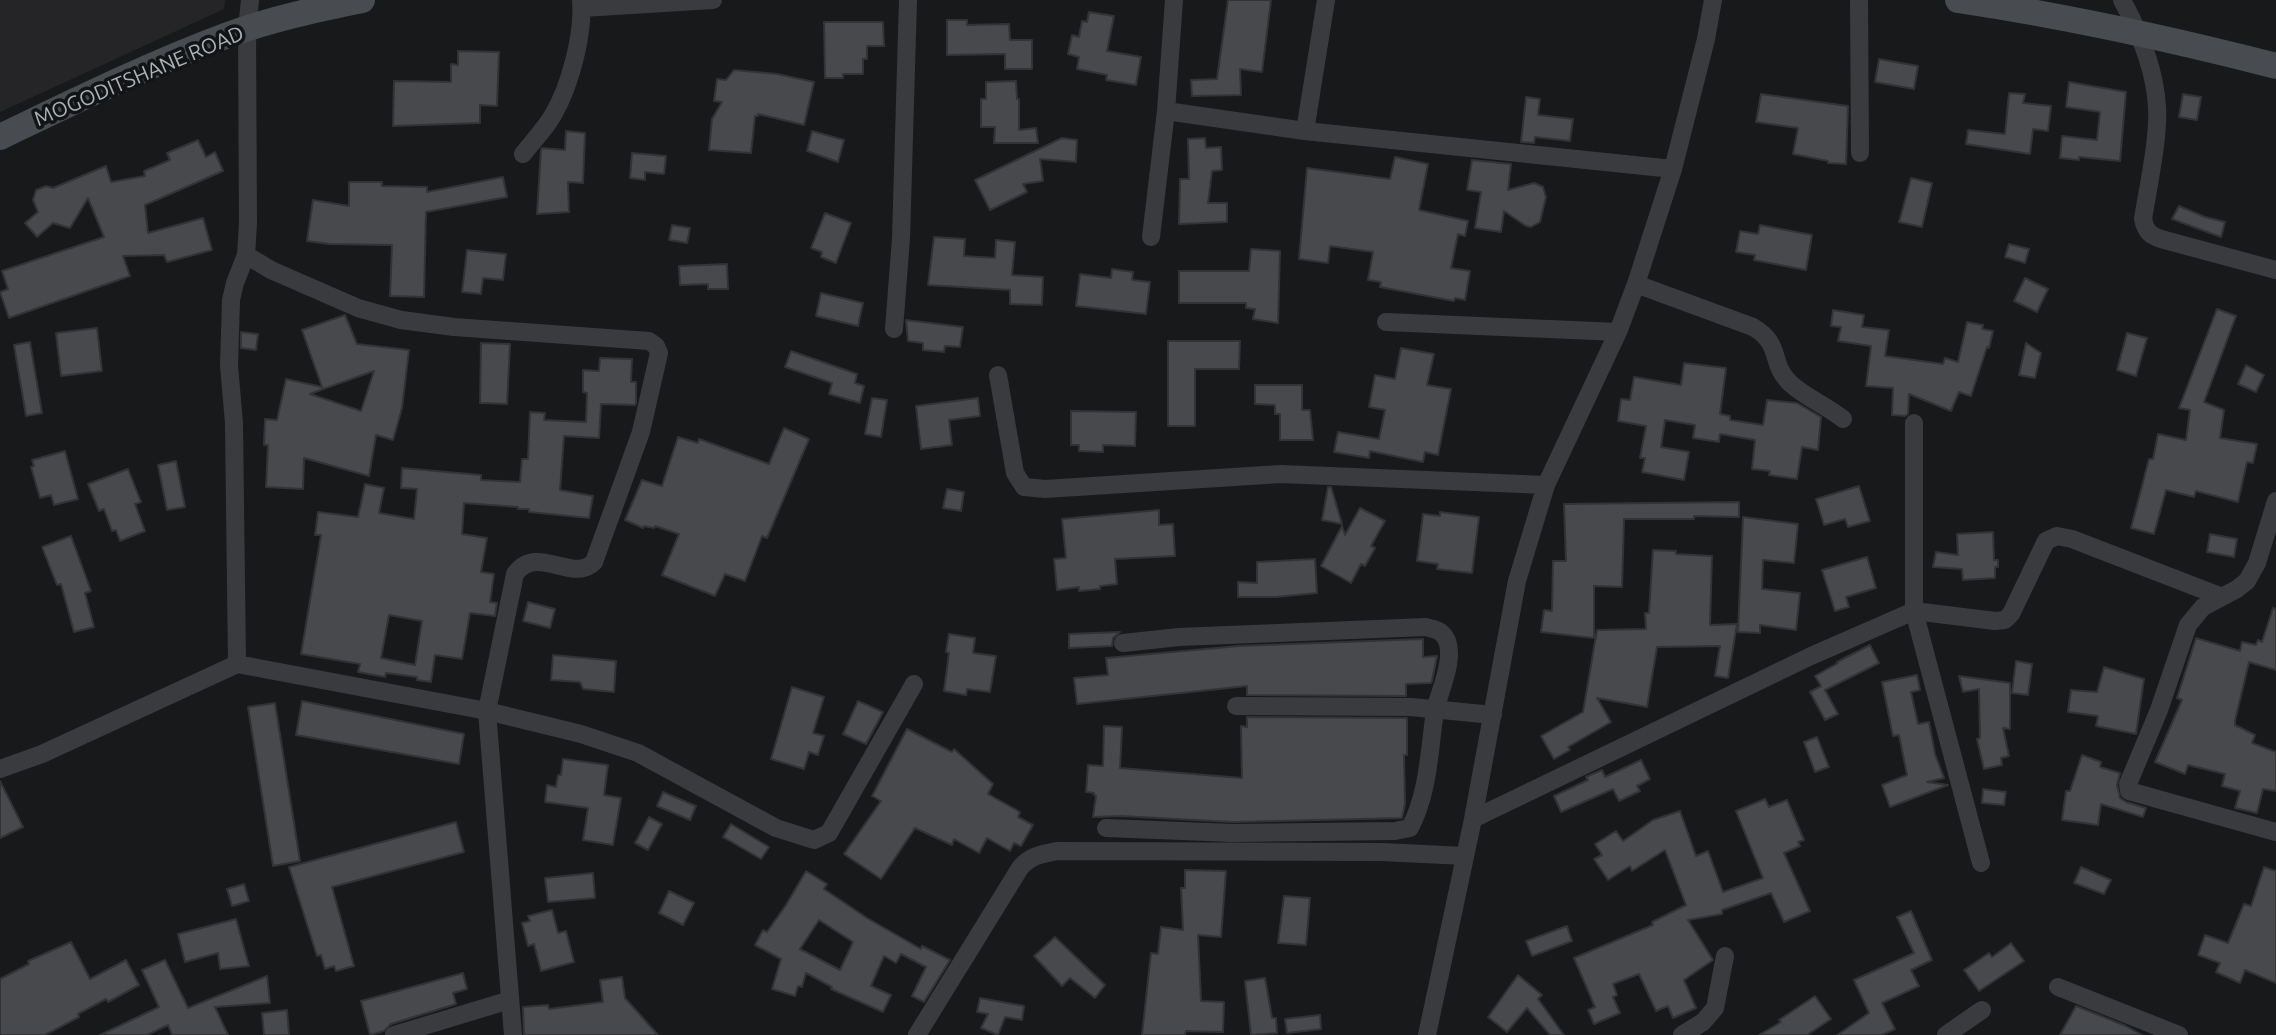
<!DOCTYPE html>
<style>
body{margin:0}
canvas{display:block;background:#18191a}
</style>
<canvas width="2276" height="1035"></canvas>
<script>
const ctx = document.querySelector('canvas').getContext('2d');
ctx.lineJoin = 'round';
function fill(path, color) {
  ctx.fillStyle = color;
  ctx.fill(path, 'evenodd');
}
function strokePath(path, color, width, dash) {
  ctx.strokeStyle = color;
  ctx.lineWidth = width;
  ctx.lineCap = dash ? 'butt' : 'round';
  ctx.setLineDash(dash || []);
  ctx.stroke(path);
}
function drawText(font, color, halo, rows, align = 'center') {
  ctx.font = font + ' Ubuntu,sans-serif';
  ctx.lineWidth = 7;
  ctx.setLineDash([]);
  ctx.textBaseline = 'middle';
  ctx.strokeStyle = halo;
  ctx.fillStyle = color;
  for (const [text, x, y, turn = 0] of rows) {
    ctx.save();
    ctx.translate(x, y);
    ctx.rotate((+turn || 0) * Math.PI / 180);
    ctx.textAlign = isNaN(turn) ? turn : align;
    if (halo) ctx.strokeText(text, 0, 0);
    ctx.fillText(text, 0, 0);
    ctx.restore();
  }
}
const built = new Path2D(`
 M0 0H225L224 9 0 112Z`);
const building = new Path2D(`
 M1228 0H1271L1262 72 1240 69 1241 95 1192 96 1191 80 1217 79Z
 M1089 12 1114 16 1107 51 1141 57 1136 85 1106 80 1107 75 1077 69 1079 57 1068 54 1072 35 1079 37 1082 21 1087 22Z
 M947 20H967V25L1009 24 1010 40H1032V69H1005V54L947 55Z
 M824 22H883L884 46H867V59H863V74H843V78H825Z
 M458 51 499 52 497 106 480 105V123L393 126 394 81 451 82V64L458 65Z
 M1879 59 1918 66 1914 89 1875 82Z
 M734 70 777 74 814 82 804 125 758 114V116H755L751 153 709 150 712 119 722 102 714 101 717 79 726 80Z
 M1016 81 1017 99H1019V130L1036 128 1038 143H994L995 127H981V99H986V82Z
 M2069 82 2126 92 2120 161 2079 157V160L2060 158 2062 136 2097 140 2100 112 2066 107Z
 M2009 93 2025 94 2023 103 2051 106 2048 131 2033 129 2030 154 1966 144 1968 130 2005 134Z
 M1761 94 1848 106 1846 164 1828 163V161L1793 154 1798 128 1756 122Z
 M2183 94 2201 97 2197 120 2179 117Z
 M1526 97 1540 99 1538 115 1573 119 1570 141 1535 137 1534 143 1521 142Z
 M566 131 585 133 583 183 568 182 569 212 537 214 541 150 542 148 565 150Z
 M812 131 844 140 838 162 807 151Z
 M1062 138 1077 140 1076 162 1040 159 1043 181 1023 184 1027 192 990 210 975 180Z
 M1205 138 1206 148 1221 147 1222 170 1212 171 1208 203H1227V222L1179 224 1180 179H1189L1188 139Z
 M198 140 206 157 215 152 223 171 145 205 148 233 203 218 212 250 167 262 164 255 123 256 130 276 9 318 0 292 8 289 2 271 104 237 88 198 70 228 53 223 37 237 25 223 38 212 33 200 36 190 46 186 53 188 106 166 111 182 145 176 144 171 170 160 167 153Z
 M632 153 666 156 664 174 645 172V180L630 178Z
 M1395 157 1428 164 1419 210 1468 221 1465 236 1458 234 1451 268 1470 271 1465 300 1455 298 1454 301 1380 287 1381 282 1368 280 1373 252 1330 246 1328 263 1299 259 1307 168 1390 179Z
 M1472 160 1511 164 1508 190 1534 183 1543 187 1546 197 1540 222 1531 227 1526 226 1504 211 1501 232 1475 228 1481 192 1467 190Z
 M503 177 507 197 426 212 424 297 390 296 392 245 329 244 307 241 313 200 349 206V182H382V186L427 187V192Z
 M1911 178 1932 183 1922 227 1899 222Z
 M2179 206 2205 217 2225 222 2221 237 2172 219Z
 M825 213 851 223 836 263 821 257 822 252 811 248Z
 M672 225 690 228 687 243 669 240Z
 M1760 225 1812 235 1806 270 1754 260 1755 255 1736 252 1740 231 1758 234Z
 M934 237 965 239 964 256 995 258 996 240 1015 242 1012 275 1043 277 1042 305 1010 304V290L928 285Z
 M2009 244 2029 249 2025 263 2005 257Z
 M1251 249 1280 251 1278 323 1253 319 1255 309 1246 308V303H1179V271H1249Z
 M467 250 506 254 503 280 483 278 481 294 462 292Z
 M727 264 728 289H708V284L680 285 679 266Z
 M1112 269 1133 272 1132 280 1150 282 1146 314 1076 306 1080 274 1111 278Z
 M2025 278 2048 289 2037 312 2014 301Z
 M821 293 863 303 858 326 816 316Z
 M2217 309 2236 316 2204 402 2224 410 2220 438 2257 444 2253 463 2247 462 2238 502 2196 491 2194 497 2166 490 2154 534 2131 528 2149 459H2153L2158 434 2186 440 2190 410 2179 408Z
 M1833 310 1864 315 1862 327 1889 330 1885 356 1943 364 1945 358 1958 362 1967 322 1983 325 1982 329 1993 331 1989 348 1987 347 1971 396 1959 392 1951 411 1909 394 1908 414 1905 416 1892 415 1893 388 1866 386 1871 346 1838 341 1841 327 1831 326Z
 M345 315 357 344 409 350 402 408 393 440 376 435 369 476 304 458 303 489 266 487 268 445H264L265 419 277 420 286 379 322 387 302 330ZM374 371 361 411 310 394 326 388Z
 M906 320 963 327 960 347 945 346 944 352 923 350V343L908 341Z
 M97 328 102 371 61 376 56 333Z
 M241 332 258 334 256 350 241 348Z
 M2127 333 2147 338 2136 376 2117 370Z
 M1168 341H1240L1239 369H1195V426H1168Z
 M30 342 42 413 26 416 14 345Z
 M481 343 510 344 507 404 480 403Z
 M2026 343 2041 353 2035 378 2019 375Z
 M1401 348 1434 354 1427 385 1451 389 1438 455 1425 452 1423 462 1370 451 1369 458 1334 452 1338 432 1379 439 1385 410 1369 407 1375 375 1395 379Z
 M791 351 857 374 855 383 864 386 860 403 829 394 832 383 785 367Z
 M600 358 632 359 631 382H636V403L635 405 601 404 599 438 564 436 560 490 593 496 589 518 529 512V509H518V507L464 503 462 534 487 538 481 572 494 574 490 602 497 603 495 616 470 613 462 659 435 655 431 682 417 680V677L386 673 385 677 358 672 360 664 301 654 321 535H315L318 512 358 517 365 484 384 488 379 513 414 519 417 489 401 488 402 468 481 475V480L520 482 522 459H528L530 412 545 413 544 420 586 422 587 393 583 392V370L599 371ZM389 615 422 621 415 665 381 658Z
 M1684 363 1726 368 1720 414 1730 416V420L1763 425 1767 400 1797 403 1821 417 1818 450 1802 447 1797 479 1769 475 1770 471 1752 469 1755 440 1720 434 1719 442 1693 438 1695 425 1665 420 1661 447 1689 452 1684 480 1642 472 1645 458H1640L1646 426 1618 421 1621 399 1630 400 1634 377 1681 385Z
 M2246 365 2264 375 2256 392 2238 384Z
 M1255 385H1302V410H1310L1313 440H1280V414H1275V405L1255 404Z
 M872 398 887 400 881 437 865 434Z
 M978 398 980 416 949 420 952 445 921 449 916 406Z
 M1071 411 1136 412 1135 446 1103 445V452L1079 451V445H1071Z
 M784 428 809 439 767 538 762 536 745 581 725 574 715 596 662 575 679 534 655 526 654 528 644 526 643 528 625 520 642 480 662 486 678 437 698 443 699 439 769 464Z
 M65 451 78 499 54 505 51 495 40 498 31 467 34 466 32 460Z
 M176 461 185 507 167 510 158 465Z
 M128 469 141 502 135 504 145 531 120 541 116 530 112 531 104 509 99 511 88 484Z
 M1859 486 1870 521 1848 527 1845 519 1824 525 1816 499Z
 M1328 487H1331L1342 524 1322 520Z
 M947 489 964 492 961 511 943 508Z
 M1739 502V517L1694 516V519H1624L1622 587 1594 586V638L1541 632 1544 610 1552 611 1553 561H1566L1564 504Z
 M1360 508 1385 521 1371 546 1375 548 1365 566 1361 564 1351 583 1321 566 1342 526 1345 535Z
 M1159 510V525L1173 524 1175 556 1115 559 1117 584 1100 586V589L1079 591V587L1057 590 1054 559 1066 558 1062 519Z
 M1440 512 1479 517 1472 573 1437 569 1438 564 1417 561 1423 514 1440 516Z
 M1743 517 1798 524 1794 563 1763 560 1762 589 1800 593 1796 630 1760 625V633L1738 632Z
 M1993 532 1994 560H1998V567H1995V578L1963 580 1962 569 1933 567 1936 552 1958 555 1957 534Z
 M2210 534 2237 539 2234 557 2207 552Z
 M71 536 91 591 85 593 94 627 74 632 61 584 57 585 42 547Z
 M1653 550 1676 551V554L1712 556 1710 625 1737 624 1728 678 1715 676 1720 646 1657 647 1647 707 1597 698 1611 722 1568 747 1570 750 1554 759 1541 736 1583 712 1597 630 1646 629 1645 613H1649Z
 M1867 557 1876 588 1846 597 1849 607 1835 611 1822 570Z
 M1315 559 1317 593 1276 597H1238V582L1257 583V562Z
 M528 602 555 609 550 628 523 621Z
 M2273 608 2276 609V670L2249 662 2235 721V725L2255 735 2252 743 2276 752V791L2263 789 2257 813 2235 808 2240 791 2222 786 2225 774 2188 765 2185 774 2155 762 2182 700 2177 698 2196 638 2240 651 2242 642 2256 645 2258 640 2262 642Z
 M1120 632 1113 638 1112 646 1069 648V634Z
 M949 634 975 638 973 653 996 656 990 692 967 689 966 695 944 691 949 653 946 652Z
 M1423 639V657L1437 656 1432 681 1431 683 1406 684V696L1247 695V686L1077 704 1074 678 1108 675 1106 658 1239 646Z
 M1870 645 1879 663 1825 690 1838 714 1825 720 1810 692 1821 686 1815 676 1838 663 1837 662Z
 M553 655 616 661 614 692 583 689 580 682 551 680Z
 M2016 661 2032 664 2028 695 2012 693Z
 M2104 667 2144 679 2136 734 2096 726 2098 716 2068 712 2071 690 2097 692Z
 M1917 675 1920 690 1911 692 1918 724 1929 722 1935 754 1944 778 1927 782 1948 785 1890 807 1882 785 1907 775 1899 735 1893 736 1882 682Z
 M1959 676 2010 683V729L2003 728 2009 756 2001 758 2002 765 1984 769 1977 739 1980 738 1979 689 1963 692Z
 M792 687 824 697 813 733 824 736 818 755 809 752 804 769 771 759Z
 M302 701 464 734 459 764 296 735Z
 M858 701 883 712 866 744 843 734Z
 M275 703 300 861 273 866 248 707Z
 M1247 717 1407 718V755H1404L1405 804 1402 818 1233 822 1121 816 1093 817 1096 796 1094 795V793L1086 792 1088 765 1103 766 1104 726 1122 727 1120 768 1242 778 1241 726 1247 727Z
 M907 729 952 752 954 749 993 784 988 794 1020 812 1018 817 1033 825 1021 846 1014 843 1010 851 987 838 979 853 954 839 952 845 915 828 881 879 844 854 881 801 872 796Z
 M1817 737 1829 767 1815 772 1804 742Z
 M2082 755 2101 762 2100 767 2120 773 2117 785 2120 798 2126 802 2146 808 2143 817 2101 804 2098 825 2062 820 2066 791H2070Z
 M563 759 608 765 604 795 621 798 613 845 583 840 588 808 545 802 547 785 556 787 558 775H561Z
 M1641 760 1650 779 1637 786 1640 791 1619 801 1613 789 1561 812 1554 796 1588 780 1586 777 1602 770 1605 777Z
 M0 781 23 827 0 838Z
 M1983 789 2006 792 2004 805 1982 803Z
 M663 792 696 806 690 820 657 806Z
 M1765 799 1769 807 1787 800 1804 840 1798 842 1800 846 1784 853 1810 911 1784 922 1771 893 1722 910V914L1688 920 1713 960 1684 980 1696 1008 1673 1018 1668 1006 1656 1011 1639 974 1613 984 1617 995 1613 997 1620 1013 1594 1024 1588 1010 1595 1007 1574 958 1653 925 1652 922 1686 905 1665 850 1632 871 1630 866 1608 880 1594 859 1602 855 1595 844 1616 831 1623 841 1653 820 1680 811 1696 856 1708 851 1723 892 1763 878 1736 811Z
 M649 817 662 824 648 850 635 843Z
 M456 822 464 852 332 887 354 966 336 971 334 966 325 969 321 955 317 956 289 867Z
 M731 824 769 847 761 859 723 837Z
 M2081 867 2111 880 2104 894 2074 883Z
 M2264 867 2276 871V983L2245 970 2240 983 2216 972 2220 963 2198 955 2205 935 2228 943 2244 904 2251 906Z
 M1185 870 1226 871 1221 937 1198 935 1201 1001 1224 1002 1223 1032 1186 1031 1185 1035H1142L1151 953 1158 954 1161 927 1183 930 1181 888H1185Z
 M806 871 827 884 824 889 867 918 921 949 922 946 950 960 924 1002 912 996 926 967 901 954 896 963 884 956 871 986 891 995 883 1012 831 989 832 987 806 973 802 987 798 986 795 996 772 989 781 959 755 945 763 930 767 932 786 905ZM819 920 853 942 840 970 800 949Z
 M593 873 595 898 548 902 545 878Z
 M244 884 249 901 232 906 227 889Z
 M669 891 694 903 683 925 659 913Z
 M1284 896 1310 898 1306 945 1278 943Z
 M552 910 558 933 566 931 574 962 541 971 534 944 528 946 522 923 530 921 528 916Z
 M1911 911 1932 960 1911 970 1919 986 1882 1003 1895 1029 1882 1035H1837L1869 1013 1854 980 1914 953 1897 917Z
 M236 919 249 966 220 969 218 953 185 962 178 934Z
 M1567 926 1572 941 1532 956 1526 941Z
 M1055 937 1105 985 1095 998 1070 978 1062 986 1034 956Z
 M71 942 90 979 126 960 139 985 108 1002 106 999 78 1014 79 1017 45 1035H0V979L29 964 28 961Z
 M2011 943 2024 961 1979 991 1964 970 1989 953 1992 957Z
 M165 960 188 1008 267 976 270 1003 215 1007 228 1035H172L168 1025 147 1035H100L159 1007 142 970Z
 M463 973 467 989 453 993 456 1004 391 1024 384 1031 370 1035 361 1001Z
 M1518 975 1542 995 1538 999 1564 1035H1550L1527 1008 1507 1032 1488 1017Z
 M622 977 625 998 658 1035H524L523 1007 548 1005 549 1009 603 1002 600 980Z
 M1265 978 1272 1018H1276L1277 1033 1251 1035 1245 981Z
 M1815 996 1831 1019 1807 1035H1759L1781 1022 1779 1020Z
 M980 998 1024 1006 1022 1020 1005 1017 998 1035 981 1028 988 1014 977 1012Z
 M2076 1006 2126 1026 2142 1035H2060Z
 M287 1010 289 1035H264L262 1013Z
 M1320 1015 1321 1029 1287 1033 1285 1019Z`);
const minor = new Path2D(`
 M250 0 247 29 248 223 246 255 271 270 358 308 401 320 454 327 649 341 656 346 659 353 641 432 594 562C573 584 537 543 515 574L487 711 513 1035
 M1859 0 1860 153
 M2122 0C2140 33 2155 69 2157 107 2159 138 2148 187 2143 219 2146 231 2149 235 2161 239L2276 270
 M582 8 713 0
 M1166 111 1305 131 1673 169
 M1305 131 1326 0
 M523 154C533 141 545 129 553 115 570 86 584 34 581 0
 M1151 237 1166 111 1174 0
 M1636 284 1753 327C1782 344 1770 362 1788 381 1802 396 1826 405 1843 419
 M1386 322 1618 332
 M894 329 901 238 908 0
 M998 375 1015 473 1024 487 1045 489 1281 474 1546 485
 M2276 501 2257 563 2247 581 2237 589 2203 607 2188 625 2159 710 2128 784 2129 791 2276 832
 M237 664 234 423 229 366 231 300 235 283 246 255
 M1236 706 1411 707 1493 715
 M0 769 42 754 237 664 487 711 581 734 638 753 776 828 814 840 829 833 914 684
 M1473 819 1811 656 1914 611V423
 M1106 828 1233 833 1395 831 1410 828C1429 791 1429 751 1435 711 1439 692 1457 656 1445 637 1440 630 1434 629 1426 627L1179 637 1123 643
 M1981 863 1914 611 1995 621 2005 620 2011 614 2046 541 2057 536 2072 539 2222 597
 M2058 987 2179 1035
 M394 1035 510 1000
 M917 1035 1020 868C1030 856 1041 854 1057 851L1382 852 1465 856
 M1427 1035 1473 819 1517 581 1546 485 1618 332 1636 284 1673 169 1706 39 1713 0
 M1682 1035 1703 1022 1715 1008 1725 956
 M1946 1035 1982 1010`);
const secondary = new Path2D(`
 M1958 0C2065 16 2171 39 2276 66
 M0 137C75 101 150 64 228 35 271 19 318 9 362 0`);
const streetNames = [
 ["MOGODITSHANE ROAD",139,76,-23]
];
fill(built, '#252527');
fill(building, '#48494d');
strokePath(building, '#333336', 2);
strokePath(minor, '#3a3b3f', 18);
strokePath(secondary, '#484b4f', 26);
drawText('21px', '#acb2b9', '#131415', streetNames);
</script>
